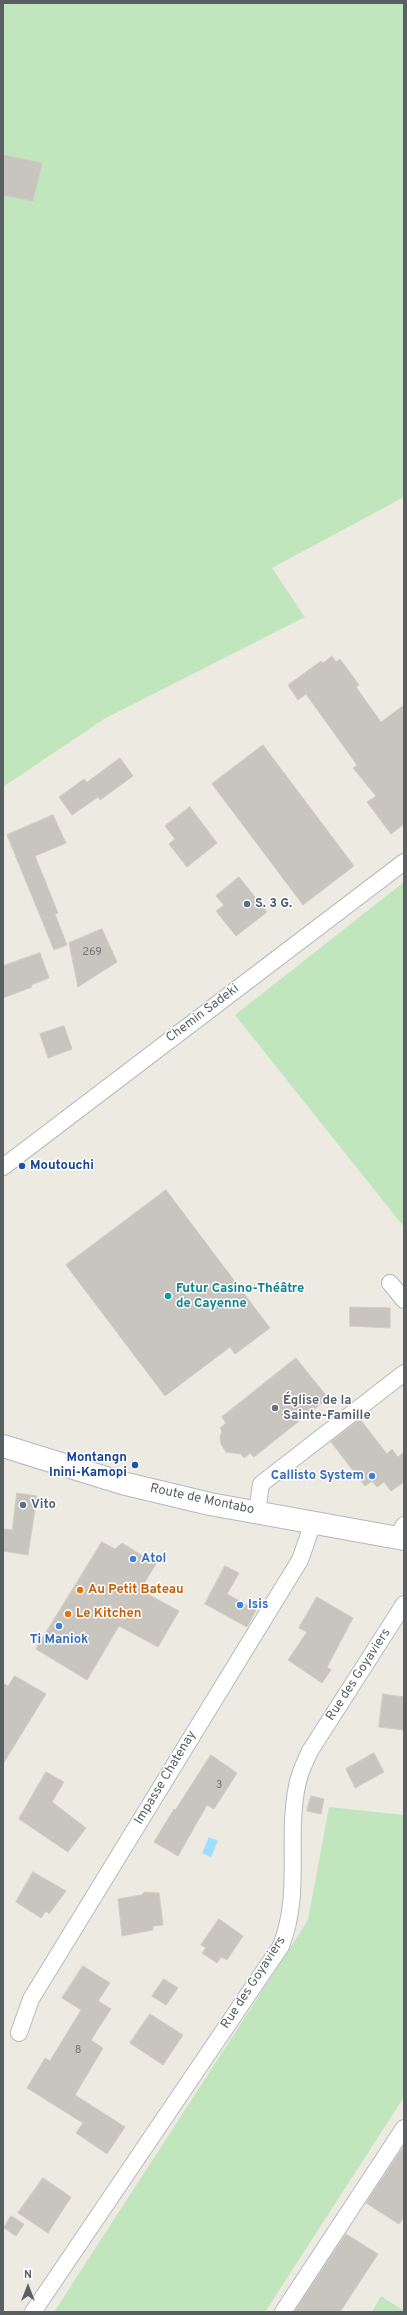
<!DOCTYPE html>
<meta charset="utf-8">
<style>
body{margin:0}
#map{position:relative;width:407px;height:2315px;overflow:hidden;background:#edeae2;font-family:Overpass,sans-serif}
canvas{display:block}
.frame{position:absolute;inset:0;border:4px solid #5a5f63;pointer-events:none}
.north{position:absolute;left:8px;top:2267px;width:40px;height:40px;-webkit-text-stroke:3px #fff;paint-order:stroke;rotate:0deg;font-size:11px;font-weight:700;line-height:16px;text-align:center;color:#5a5f63}
.north::after{content:'';display:block;margin:auto;width:14px;height:18px;background:#5a5f63;clip-path:polygon(50% 0,100% 100%,50% 72%,0 100%)}
</style>
<div id="map">
<canvas width="407" height="2315"></canvas>
<div class="frame"></div>
<div class="north">N</div>
</div>
<script>
const ctx = document.querySelector('canvas').getContext('2d');
ctx.lineJoin = 'round';
function fill(path, color) {
  ctx.fillStyle = color;
  ctx.fill(path, 'evenodd');
}
function strokePath(path, color, width, dash) {
  ctx.strokeStyle = color;
  ctx.lineWidth = width;
  ctx.lineCap = dash ? 'butt' : 'round';
  ctx.setLineDash(dash || []);
  ctx.stroke(path);
}
function drawText(font, color, halo, rows, align = 'center') {
  ctx.font = font + ' Overpass,sans-serif';
  ctx.lineWidth = 3;
  ctx.setLineDash([]);
  ctx.textBaseline = 'middle';
  ctx.strokeStyle = halo;
  ctx.fillStyle = color;
  for (const [text, x, y, turn = 0] of rows) {
    ctx.save();
    ctx.translate(x, y);
    ctx.rotate((+turn || 0) * Math.PI / 180);
    ctx.textAlign = isNaN(turn) ? turn : align;
    if (halo) ctx.strokeText(text, 0, 0);
    ctx.fillText(text, 0, 0);
    ctx.restore();
  }
}
const green = new Path2D(`
 M3 3H404V497L272 568 305 617 104 719 3 787Z
 M404 882V1227L235 1015Z
 M329 1807 404 1815V2097L265 2312H54L308 1920Z
 M381 2296 404 2311V2312H372Z`);
const water = new Path2D(`
 M209 1837 218 1841 211 1857 202 1853Z`);
const building = new Path2D(`
 M3 155 42 163 33 201 3 195Z
 M332 656 336 662 340 659 359 685 356 687 381 722 404 705V824L391 834 367 802 376 796 353 768 357 765 306 694 298 700 288 685 321 661 323 663Z
 M263 745 354 866 303 905 212 784Z
 M120 758 133 776 100 800 98 797 72 815 59 797 84 779 87 782Z
 M190 807 217 843 187 867 169 844 175 839 165 826Z
 M53 815 66 843 35 856 58 913 55 914 67 945 54 950 7 835Z
 M239 877 267 912 236 936 216 911 224 905 216 896Z
 M102 929 117 962 78 987 69 943Z
 M40 953 49 978 31 985 32 987 3 998V966Z
 M64 1026 72 1049 48 1058 40 1034Z
 M166 1190 270 1328 235 1354 230 1347 165 1396 66 1265Z
 M350 1307 390 1308V1328L350 1326Z
 M296 1358 328 1398 254 1457 250 1453 244 1458 241 1454 226 1452 221 1444 220 1437 222 1431 220 1428 226 1423 222 1417Z
 M360 1419 387 1454 392 1449 398 1457 404 1452V1482L391 1491 384 1482 377 1487 372 1481 365 1486 331 1442Z
 M17 1493 37 1496 28 1555 3 1551V1529L12 1530Z
 M102 1542 115 1549 122 1543 156 1564 140 1590 179 1611 158 1647 119 1626 87 1680 36 1649Z
 M225 1566 239 1573 227 1594 256 1610 247 1627 205 1604Z
 M317 1597 353 1618 327 1667 331 1670 322 1683 288 1660 307 1632 299 1628Z
 M15 1676 46 1694 3 1764V1683L8 1686Z
 M383 1694 404 1697V1730L379 1727Z
 M374 1753 384 1772 355 1788 346 1769Z
 M211 1755 237 1773 214 1809 207 1805 178 1856 154 1842 174 1809 175 1810Z
 M46 1772 64 1782 52 1802 86 1828 68 1852 19 1819Z
 M311 1796 324 1799 321 1814 307 1811Z
 M33 1872 66 1891 49 1914 46 1911 41 1918 16 1902Z
 M145 1892 159 1893 163 1925 153 1926V1930L122 1936 118 1899 141 1895Z
 M219 1919 243 1936 227 1960 221 1957 217 1963 202 1953 206 1948 201 1945Z
 M83 1966 110 1983 98 2001 111 2009 91 2040 103 2048 75 2095 125 2127 107 2154 76 2133 83 2123 27 2088 45 2058 50 2061 81 2010 62 1998Z
 M164 1979 178 1988 166 2005 152 1996Z
 M150 2014 183 2035 163 2065 130 2043Z
 M404 2146V2217L399 2224 366 2203Z
 M43 2178 71 2197 48 2233 18 2213Z
 M11 2216 24 2224 16 2236 4 2228Z
 M346 2234 378 2254 340 2312H294Z`);
const minor = new Path2D(`
 M3 1167 404 862
 M390 1283 404 1300
 M257 1512 261 1484 404 1373
 M397 1538 404 1525
 M19 2033 31 1999 300 1560 313 1523
 M33 2312 281 1946C302 1892 286 1841 297 1786 299 1773 305 1762 310 1751L404 1604
 M283 2312 404 2128`);
const secondary = new Path2D(`
 M3 1446 122 1483 210 1504 404 1539`);
const markers = [
 [247,904,4,"#5c6f8a"],
 [22,1166,4,"#1a4fb4"],
 [168,1296,4,"#0f9aa8"],
 [275,1408,4,"#6b7280"],
 [135,1465,4,"#1a4fb4"],
 [372,1476,4,"#3f7fe0"],
 [23,1505,4,"#5c6f8a"],
 [133,1559,4,"#3f7fe0"],
 [80,1590,4,"#e8710a"],
 [240,1605,4,"#3f7fe0"],
 [68,1614,4,"#e8710a"],
 [59,1626,4,"#3f7fe0"]
];
const numberNames = [
 ["269",92,953],
 ["3",219,1786],
 ["8",78,2051]
];
const serviceNames = [
 ["S. 3 G.",255,904],
 ["Vito",31,1505]
];
const streetNames = [
 ["Chemin Sadeki",203,1014,-37],
 ["Route de Montabo",202,1500,12],
 ["Rue des Goyaviers",359,1675,-57],
 ["Impasse Chatenay",166,1778,-59],
 ["Rue des Goyaviers",254,1983,-57]
];
const transitNames = [
 ["Moutouchi",30,1166],
 ["Montangn",127,1458,"right"],
 ["Inini-Kamopi",127,1473,"right"]
];
const cultureNames = [
 ["Futur Casino-Théâtre",176,1289],
 ["de Cayenne",176,1304]
];
const worshipNames = [
 ["Église de la",283,1401],
 ["Sainte-Famille",283,1416]
];
const shopNames = [
 ["Callisto System",364,1476,"right"],
 ["Atol",141,1559],
 ["Isis",248,1605],
 ["Ti Maniok",59,1640,"center"]
];
const foodNames = [
 ["Au Petit Bateau",88,1590],
 ["Le Kitchen",76,1614]
];
fill(green, '#c1e6be');
fill(water, '#a0deff');
fill(building, '#c8c5bf');
strokePath(building, '#d2cbc0', 1);
strokePath(minor, '#b5b9bd', 18);
strokePath(secondary, '#b4b8bd', 24);
strokePath(minor, '#fff', 16);
strokePath(secondary, '#fff', 22);
for (const [x, y, r, color] of markers) {
  const dot = new Path2D();
  dot.arc(x, y, r, 0, 2 * Math.PI);
  ctx.fillStyle = color;
  ctx.fill(dot);
  strokePath(dot, '#fff', 1.5);
}
drawText('11px', '#76787a', null, numberNames);
drawText('bold 13px', '#4e5e75', '#fff', serviceNames, 'left');
drawText('13px', '#5a5f63', '#fff', streetNames);
drawText('bold 13px', '#164399', '#fff', transitNames, 'left');
drawText('bold 13px', '#0d838f', '#fff', cultureNames, 'left');
drawText('bold 13px', '#5b616d', '#fff', worshipNames, 'left');
drawText('bold 13px', '#366cbe', '#fff', shopNames, 'left');
drawText('bold 13px', '#c56008', '#fff', foodNames, 'left');
</script>
